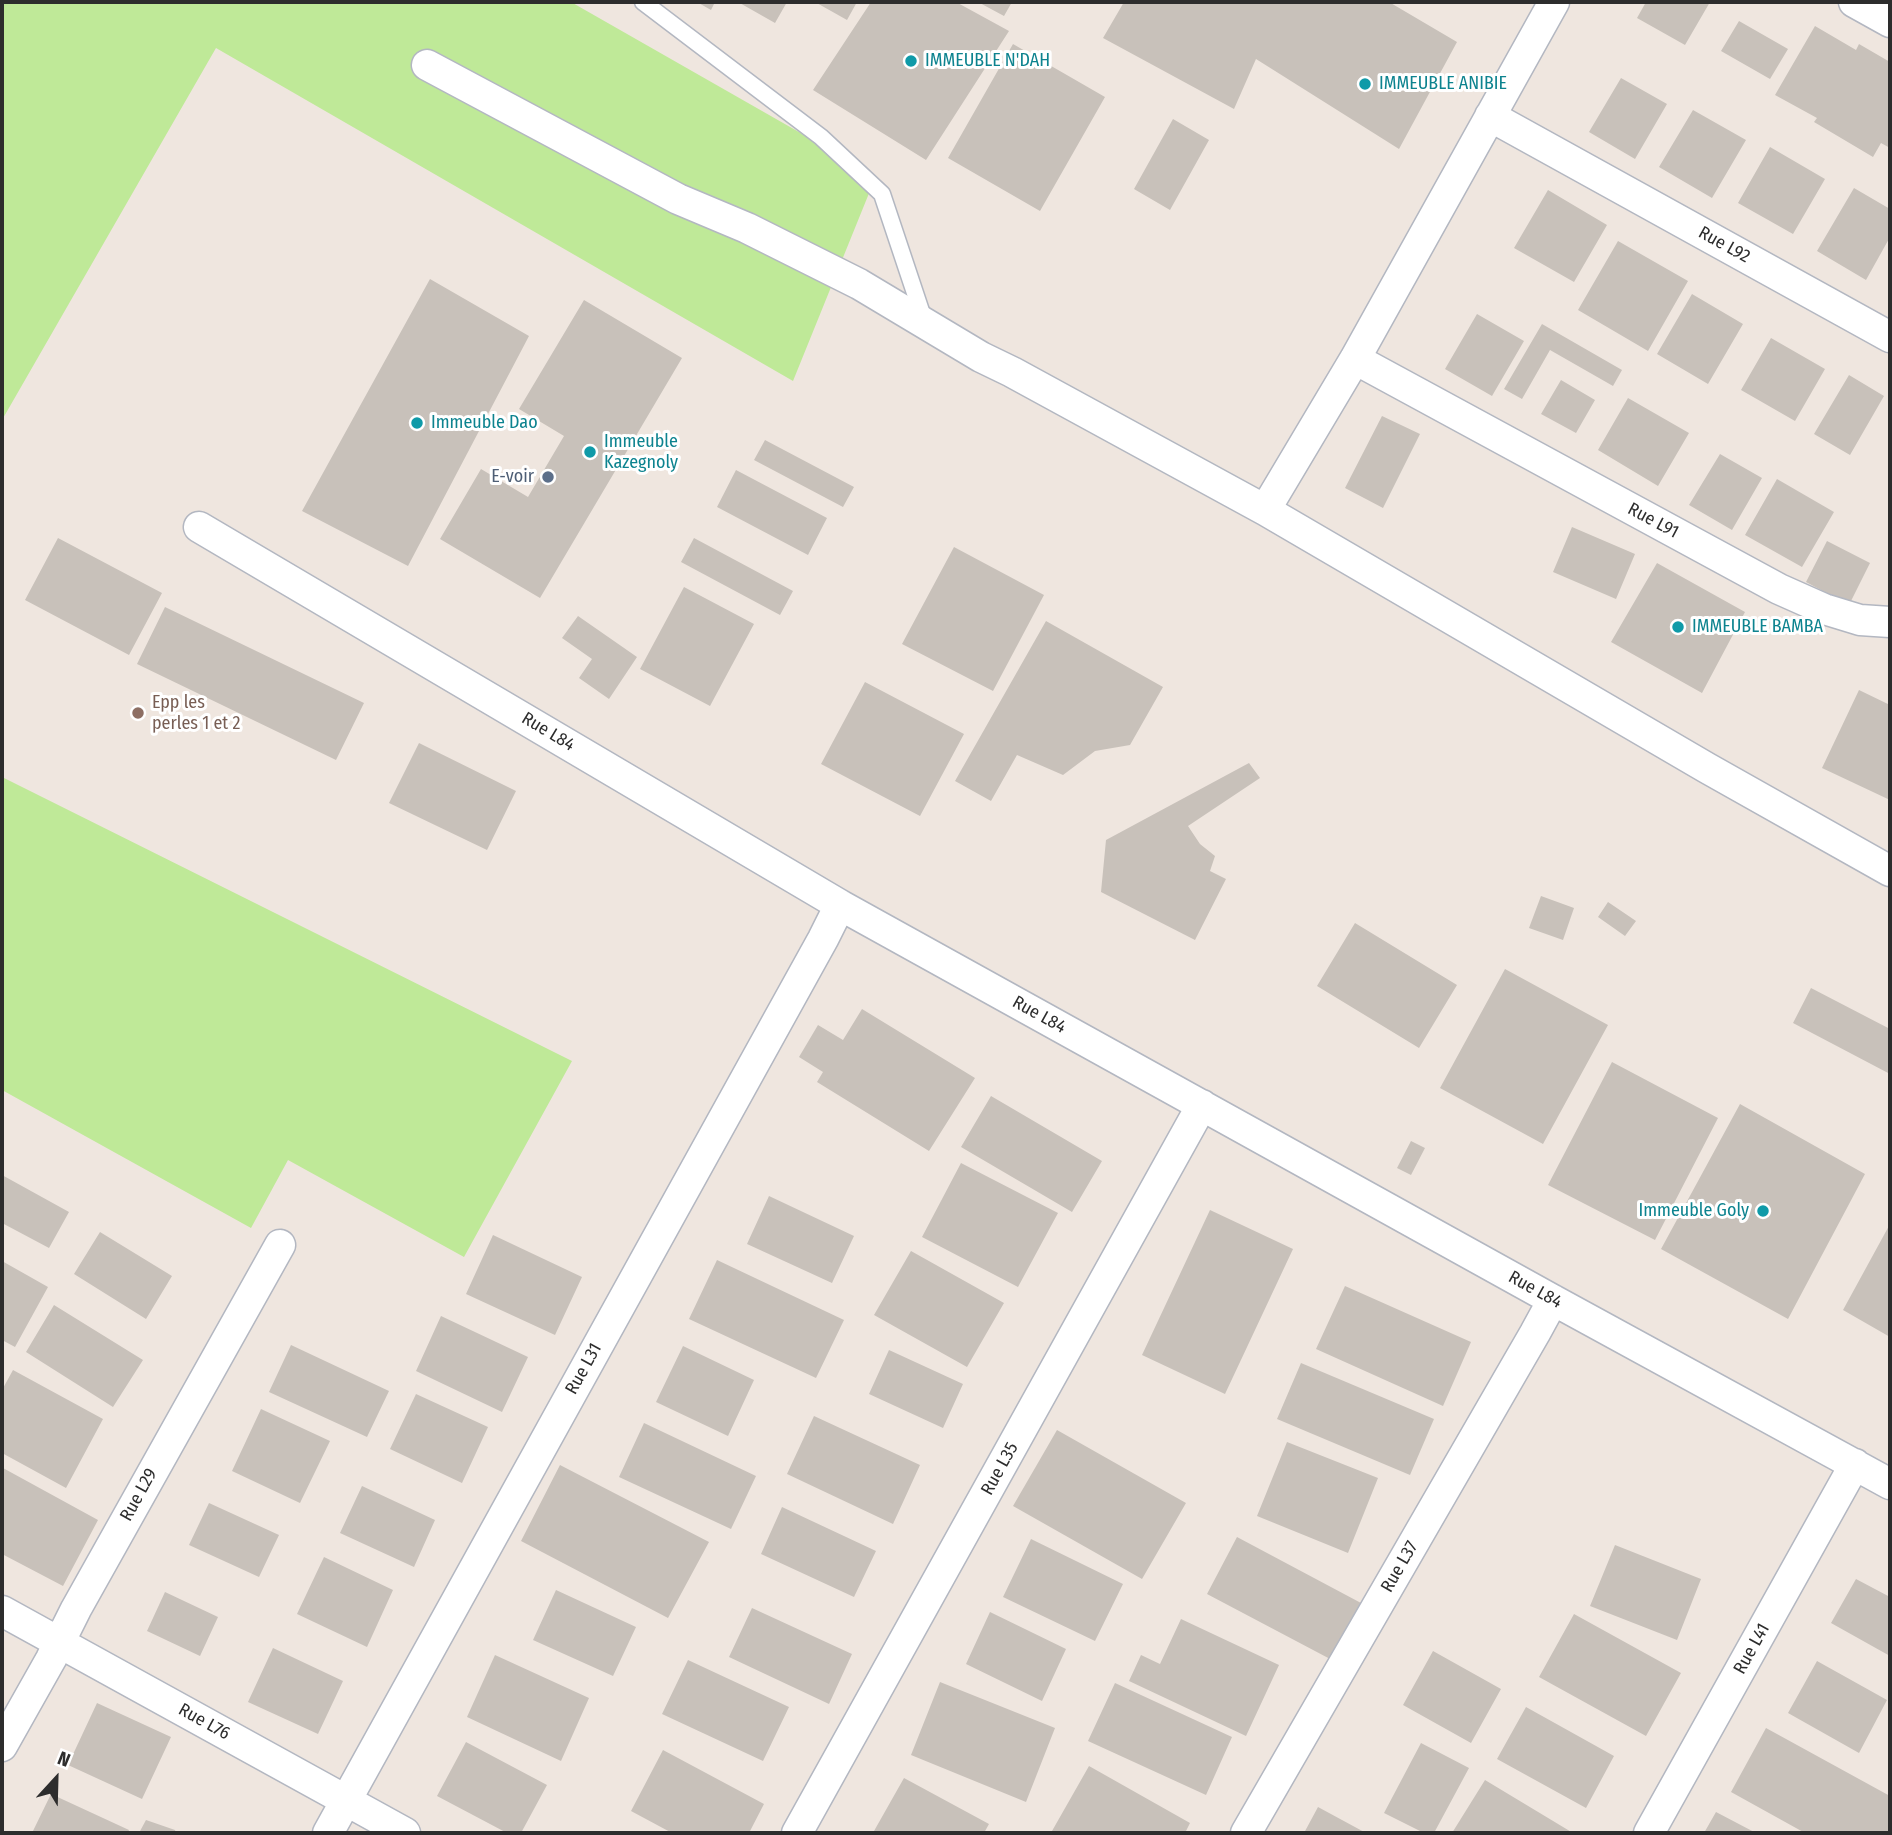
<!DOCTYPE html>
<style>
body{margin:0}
#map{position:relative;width:1892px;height:1835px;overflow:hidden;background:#efe6df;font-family:"Fira Sans Condensed",sans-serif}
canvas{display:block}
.frame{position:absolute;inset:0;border:4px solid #2d2d2d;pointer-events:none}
.north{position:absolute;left:21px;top:1744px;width:70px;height:70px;-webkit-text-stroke:5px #fff;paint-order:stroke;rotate:22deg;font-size:19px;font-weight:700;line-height:28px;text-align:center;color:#2d2d2d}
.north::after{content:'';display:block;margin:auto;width:24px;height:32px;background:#2d2d2d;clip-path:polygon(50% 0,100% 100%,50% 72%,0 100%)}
</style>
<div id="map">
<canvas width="1892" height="1835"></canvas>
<div class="frame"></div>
<div class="north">N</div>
</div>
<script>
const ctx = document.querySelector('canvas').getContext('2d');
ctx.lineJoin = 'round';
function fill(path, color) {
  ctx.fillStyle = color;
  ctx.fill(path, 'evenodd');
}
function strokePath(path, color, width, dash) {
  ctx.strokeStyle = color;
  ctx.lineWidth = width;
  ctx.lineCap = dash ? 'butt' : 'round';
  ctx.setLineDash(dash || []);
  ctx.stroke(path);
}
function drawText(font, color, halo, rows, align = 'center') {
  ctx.font = font + ' "Fira Sans Condensed",sans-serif';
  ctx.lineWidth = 6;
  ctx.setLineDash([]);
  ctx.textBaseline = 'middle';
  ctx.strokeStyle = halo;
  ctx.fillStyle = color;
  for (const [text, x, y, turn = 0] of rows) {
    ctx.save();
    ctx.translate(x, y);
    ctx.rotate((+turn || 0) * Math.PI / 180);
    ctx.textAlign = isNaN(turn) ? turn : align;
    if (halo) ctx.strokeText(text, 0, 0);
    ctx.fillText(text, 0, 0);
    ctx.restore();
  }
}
const green = new Path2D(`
 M2 2H571L876 176 793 381 216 48 2 420Z
 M2 777 572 1061 464 1257 288 1160 251 1228 2 1090Z`);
const building = new Path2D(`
 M697 2H715L711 10Z
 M738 2H787L775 23Z
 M815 2H857L847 20Z
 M871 2H956L1009 31 926 160 813 90Z
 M978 2H1012L1004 16Z
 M1124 2H1389L1457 42 1399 149 1256 59 1234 109 1103 38Z
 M1646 2H1710L1685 45 1637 18Z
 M1739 21 1788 49 1770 79 1721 51Z
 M1815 26 1856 50 1859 44 1890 62V148L1881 143 1873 157 1814 122 1817 118 1775 95Z
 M1013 44 1105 97 1040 211 948 158Z
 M1621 78 1667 104 1635 159 1589 132Z
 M1693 110 1746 140 1712 198 1659 167Z
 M1173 119 1209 140 1170 210 1134 189Z
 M1770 147 1825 179 1793 234 1738 203Z
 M1854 188 1890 209V237L1866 280 1817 251Z
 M1548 190 1607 225 1574 282 1514 248Z
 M1618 241 1688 281 1648 351 1578 310Z
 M430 279 529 336 408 566 302 511Z
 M1692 294 1743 324 1708 384 1657 354Z
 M584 300 682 358 540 598 440 539 481 469 528 497 564 436 519 409Z
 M1477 314 1524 341 1492 396 1445 369Z
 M1542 324 1622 370 1613 386 1550 350 1522 399 1504 389Z
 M1771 338 1825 369 1795 421 1741 390Z
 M1849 375 1884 396 1850 455 1814 434Z
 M1561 380 1595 400 1576 433 1541 414Z
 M1628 398 1689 433 1658 486 1598 450Z
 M1382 416 1420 434 1383 508 1345 488Z
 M765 440 854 487 843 507 754 460Z
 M1720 454 1762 478 1732 530 1689 505Z
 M736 470 827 518 808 555 717 507Z
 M1777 479 1834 512 1802 567 1745 535Z
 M1572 527 1635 554 1616 599 1553 572Z
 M58 538 162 593 129 655 25 600Z
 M694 538 793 591 780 615 681 562Z
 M1827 541 1870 563 1849 605 1806 582Z
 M954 547 1044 595 993 691 902 644Z
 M1657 563 1745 612 1702 693 1611 642Z
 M684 587 754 624 710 706 640 669Z
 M165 607 364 703 336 760 137 664Z
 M578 616 637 657 609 699 579 678 592 659 562 638Z
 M1046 621 1163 687 1130 745 1095 751 1063 775 1017 755 991 801 955 781Z
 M865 682 964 734 920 816 821 764Z
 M1859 690 1890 705V800L1822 768Z
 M419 743 516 791 487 850 389 803Z
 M1249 763 1260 778 1188 826 1200 844 1215 856 1210 871 1226 879 1195 940 1101 892 1106 840Z
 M1541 896 1574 908 1563 940 1529 928Z
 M1608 902 1636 921 1625 936 1598 917Z
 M1355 923 1457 985 1419 1048 1317 986Z
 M1505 969 1608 1025 1543 1144 1440 1088Z
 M1811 988 1890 1029V1074L1793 1023Z
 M862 1009 975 1078 929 1151 817 1082 823 1072 799 1057 818 1025 843 1040Z
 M1612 1062 1718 1118 1655 1240 1548 1185Z
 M991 1096 1102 1161 1072 1212 961 1147Z
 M1740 1104 1865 1174 1788 1319 1661 1249Z
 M1411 1141 1425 1148 1411 1175 1397 1168Z
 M961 1163 1058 1213 1018 1287 922 1237Z
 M2 1175 69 1212 49 1248 2 1223Z
 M769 1196 854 1236 832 1283 747 1244Z
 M1210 1210 1293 1249 1225 1394 1142 1355Z
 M1890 1224V1337L1843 1310Z
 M100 1232 172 1276 146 1319 74 1274Z
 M493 1235 582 1277 555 1335 466 1294Z
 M911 1251 1004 1303 967 1367 874 1315Z
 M717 1260 844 1320 816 1378 689 1319Z
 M2 1261 48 1287 15 1347 2 1340Z
 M1345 1286 1471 1342 1443 1406 1316 1349Z
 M54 1305 143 1360 113 1407 26 1352Z
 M441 1316 528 1357 502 1412 416 1371Z
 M291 1345 389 1391 367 1437 269 1392Z
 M683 1346 754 1380 728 1436 656 1402Z
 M889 1350 963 1384 943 1428 869 1394Z
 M1301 1363 1434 1419 1410 1475 1277 1419Z
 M13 1370 103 1419 66 1488 2 1453V1390Z
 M416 1394 488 1427 462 1483 390 1449Z
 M261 1409 330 1441 300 1503 232 1471Z
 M814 1416 920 1465 893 1524 787 1474Z
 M644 1423 756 1476 731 1529 619 1477Z
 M1057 1430 1186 1503 1142 1579 1013 1506Z
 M1287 1442 1378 1478 1348 1553 1257 1516Z
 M560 1465 709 1542 668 1618 521 1541Z
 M3 1468 98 1520 63 1586 2 1554V1471Z
 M362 1486 435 1520 414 1567 340 1533Z
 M209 1503 279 1535 259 1577 189 1545Z
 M782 1507 876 1551 854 1597 761 1554Z
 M1237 1537 1361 1603 1332 1660 1207 1594Z
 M1031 1539 1123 1584 1095 1641 1003 1597Z
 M1615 1545 1701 1579 1677 1640 1590 1606Z
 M324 1557 393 1590 367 1647 297 1614Z
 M1856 1579 1890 1597V1656L1831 1623Z
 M556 1590 636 1627 613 1676 533 1640Z
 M165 1592 218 1617 200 1656 147 1631Z
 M752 1608 852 1654 829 1704 729 1657Z
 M990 1612 1066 1649 1042 1701 966 1664Z
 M1574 1614 1681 1673 1646 1736 1539 1677Z
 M1181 1619 1279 1665 1246 1736 1129 1681 1141 1655 1160 1664Z
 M273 1648 343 1681 318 1734 248 1702Z
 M1433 1651 1501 1689 1471 1743 1403 1705Z
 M495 1655 589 1698 561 1761 467 1717Z
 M688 1660 789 1707 763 1761 662 1714Z
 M1817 1661 1887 1700 1859 1753 1788 1713Z
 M940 1682 1055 1728 1026 1802 911 1755Z
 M1115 1683 1232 1737 1206 1795 1088 1741Z
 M97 1703 171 1737 142 1799 68 1765Z
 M1526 1707 1614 1756 1586 1808 1497 1759Z
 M1766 1728 1890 1796V1833H1805L1731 1792Z
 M466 1742 547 1785 521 1833H507L437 1796Z
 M1421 1743 1469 1768 1434 1833H1424L1384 1813Z
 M663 1750 764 1804 749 1833H672L631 1811Z
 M1089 1766 1190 1823 1185 1833H1055L1052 1831Z
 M904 1778 989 1824 984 1833H878L874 1831Z
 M1485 1780 1573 1833H1452Z
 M51 1794 129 1830 128 1833H32Z
 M1318 1807 1366 1833H1304Z
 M1716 1812 1756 1833H1704Z
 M146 1820 175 1830 176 1833H139Z`);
const service = new Path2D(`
 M643 2 821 137 882 194 924 320`);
const minor = new Path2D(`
 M1854 2 1890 22
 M427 65 678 199 747 228 859 284 981 357 1012 372 1265 510 1707 768 1890 871
 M1490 116 1890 337
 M1355 359 1779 589 1824 609 1860 620 1890 622
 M1265 510 1355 359 1554 2
 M199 527 840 905 1553 1300 1890 1484
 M2 1611 405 1833
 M2 1746 51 1659 76 1609 280 1245
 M328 1833 823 939 840 905
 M797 1833 1202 1105
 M1246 1833 1535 1333 1553 1300
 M1649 1833 1855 1464`);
const markers = [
 [911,61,7,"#0f9aa8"],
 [1365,84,7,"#0f9aa8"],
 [417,423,7,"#0f9aa8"],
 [590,452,7,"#0f9aa8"],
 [548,477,7,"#5c6f8a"],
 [1678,627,7,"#0f9aa8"],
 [138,713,7,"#8d6e63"],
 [1763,1211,7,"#0f9aa8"]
];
const cultureNames = [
 ["IMMEUBLE N'DAH",925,61],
 ["IMMEUBLE ANIBIE",1379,84],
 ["Immeuble Dao",431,423],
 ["Immeuble",604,442],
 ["Kazegnoly",604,463],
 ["IMMEUBLE BAMBA",1692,627],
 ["Immeuble Goly",1749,1211,"right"]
];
const streetNames = [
 ["Rue L92",1724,245,29],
 ["Rue L91",1653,521,28],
 ["Rue L84",548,732,31],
 ["Rue L84",1039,1015,29],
 ["Rue L84",1535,1290,29],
 ["Rue L31",584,1369,-61],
 ["Rue L35",1000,1469,-61],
 ["Rue L29",139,1495,-61],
 ["Rue L37",1400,1567,-60],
 ["Rue L41",1752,1649,-61],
 ["Rue L76",204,1722,29]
];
const serviceNames = [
 ["E-voir",534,477]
];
const educationNames = [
 ["Epp les",152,703],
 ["perles 1 et 2",152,724]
];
fill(green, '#bfe998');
fill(building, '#c8c1ba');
strokePath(service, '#b3b7c1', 19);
strokePath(minor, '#b3b7c1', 33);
strokePath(service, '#fff', 16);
strokePath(minor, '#fff', 30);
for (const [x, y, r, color] of markers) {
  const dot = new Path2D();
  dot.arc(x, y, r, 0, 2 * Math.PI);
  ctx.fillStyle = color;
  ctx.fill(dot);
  strokePath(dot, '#fff', 2.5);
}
drawText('18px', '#0d838f', '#fff', cultureNames, 'left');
drawText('18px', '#2d2d2d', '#fff', streetNames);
drawText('18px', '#4e5e75', '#fff', serviceNames, 'right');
drawText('18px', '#785e54', '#fff', educationNames, 'left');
</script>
